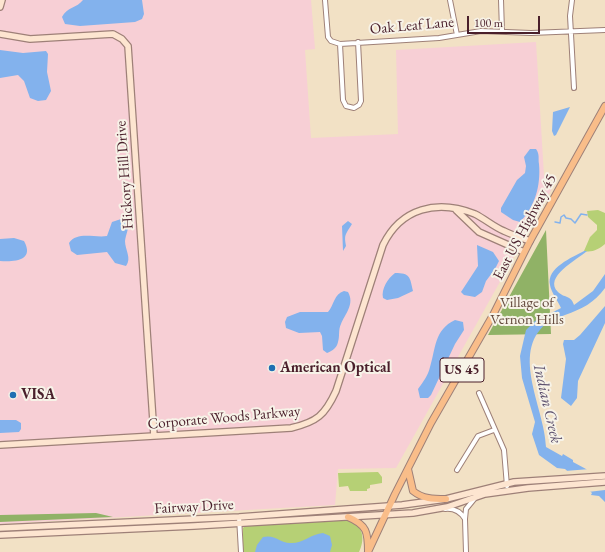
<!DOCTYPE html>
<style>
body{margin:0}
#map{position:relative;width:605px;height:552px;overflow:hidden;background:#f2e1c5;font-family:"EB Garamond",serif}
canvas{display:block}
.scale{position:absolute;left:467px;top:16px;width:73px;height:18px;box-sizing:border-box;border:2px solid #4a1f2b;border-top:0;padding-left:5px;font-size:12px;line-height:14px;white-space:nowrap;color:#4a1f2b;-webkit-text-stroke:3px #f7f3e8;paint-order:stroke}
</style>
<div id="map">
<canvas width="605" height="552"></canvas>
<div class="scale">100 m</div>
</div>
<script>
const ctx = document.querySelector('canvas').getContext('2d');
ctx.lineJoin = 'round';
function fill(path, color) {
  ctx.fillStyle = color;
  ctx.fill(path, 'evenodd');
}
function strokePath(path, color, width, dash) {
  ctx.strokeStyle = color;
  ctx.lineWidth = width;
  ctx.lineCap = dash ? 'butt' : 'round';
  ctx.setLineDash(dash || []);
  ctx.stroke(path);
}
function drawText(font, color, halo, rows, align = 'center') {
  ctx.font = font + ' "EB Garamond",serif';
  ctx.lineWidth = 4;
  ctx.setLineDash([]);
  ctx.textBaseline = 'middle';
  ctx.strokeStyle = halo;
  ctx.fillStyle = color;
  for (const [text, x, y, turn = 0] of rows) {
    ctx.save();
    ctx.translate(x, y);
    ctx.rotate((+turn || 0) * Math.PI / 180);
    ctx.textAlign = isNaN(turn) ? turn : align;
    if (halo) ctx.strokeText(text, 0, 0);
    ctx.fillText(text, 0, 0);
    ctx.restore();
  }
}
const built = new Path2D(`
 M0 0H311L315 49 305 50 311 138 398 134 396 50 536 42 544 176 554 185 396 468 338 469 335 505 0 524Z`);
const green = new Path2D(`
 M598 210 605 213V244C599 249 592 253 584 251L590 237 597 230V225L588 217 587 211Z
 M378 472 382 477V483L370 485V488L367 489V491H350L348 486 339 487 338 473Z
 M327 521C334 521 343 520 349 521 364 525 365 540 359 552H243V528L246 525Z`);
const forest = new Path2D(`
 M546 230 551 334 488 335Z
 M96 513 113 517 0 522V515Z`);
const water = new Path2D(`
 M83 0H142L144 14 142 19 135 22 80 26 65 24 62 17C67 7 77 8 83 0Z
 M0 50 23 53 46 51 48 54 47 72 51 91 46 100 38 101 30 98 24 81 18 75 0 78Z
 M570 107 556 135 554 136 552 131 553 112Z
 M530 149H536C540 155 538 158 539 164 541 185 535 207 520 222L513 220 501 212V208L517 180 525 173 526 166 524 157Z
 M121 219 128 222C129 229 126 234 125 241 125 250 132 258 126 266L115 263 107 252 77 255 71 251 69 243C77 231 94 238 107 236L112 222Z
 M348 221 352 224C345 235 344 235 346 246L343 251 342 226Z
 M14 238 24 241C35 261 14 262 0 261V239Z
 M477 245 493 252 499 261 495 269 486 281 482 292 475 297 464 295 461 292 478 266Z
 M584 251H587C577 260 543 277 558 292 564 298 571 295 574 305L593 291 605 274V288C594 303 582 309 565 315 560 317 555 317 551 320 507 349 545 407 546 447L562 456 563 454 573 460V462L586 469 605 485V502L599 496 591 495 592 493 565 469 557 468 539 455 532 434 535 422 522 378 520 356 526 330 535 321 561 308C558 301 551 292 550 285 546 268 573 257 584 251Z
 M395 273C410 273 410 277 413 291L398 298 387 300 383 298C381 289 388 278 395 273Z
 M344 291 348 292C355 304 345 314 341 324 338 330 340 336 338 342 337 348 332 351 327 353L323 350 322 336 320 332 299 333 286 328 285 322 287 317 300 312H328C334 305 334 294 344 291Z
 M605 306V323L578 381 577 398 571 406 561 398 566 359 563 344 564 340H574L580 335Z
 M455 320 463 322 464 330 455 344 431 395 428 398H420L418 389C423 382 428 376 430 367 436 348 434 330 455 320Z
 M0 420H16L21 423V429L19 432 0 433Z
 M323 533 330 536 332 545 330 552H255L257 545 263 537C275 534 280 543 290 543 302 544 311 534 323 533Z`);
const pier = new Path2D(`
 M590 469 605 482V490L588 492 565 471Z`);
const stream = new Path2D(`
 M555 222 560 223 561 217 564 215 566 218 571 219 575 223 581 214 587 215`);
const street = new Path2D(`
 M325 0 328 37 331 41 340 44 439 38 481 31 531 33 605 30
 M450 0 457 35
 M501 0 502 31
 M572 0 570 16 574 88
 M340 44 343 100 346 106 354 108 359 105 361 101 358 42
 M479 393 504 450 507 486
 M457 470 478 436 494 430
 M445 509C454 508 460 511 465 519L466 509 475 498
 M239 517 241 552
 M465 519 466 552`);
const secondary = new Path2D(`
 M0 7 2 0
 M0 34 30 39 113 34 122 39 128 46 154 436
 M456 210 479 232 524 252
 M0 445 291 428C317 422 325 415 336 391L383 245C401 208 437 199 475 214 485 219 494 227 504 231 512 235 522 238 530 241
 M0 528 239 517 402 505 446 499 514 482 605 476
 M0 535 194 526 413 513 447 507 485 494 528 488 605 482`);
const primary = new Path2D(`
 M408 469 413 491C423 499 433 499 446 499
 M348 517C367 525 368 532 368 552
 M368 552 395 494 431 423 493 315 530 241 605 106`);
const markers = [
 [272,368,4,"#1f6fb2"],
 [13,395,4,"#1f6fb2"]
];
const shields = [
 [462,370,44]
];
const shieldNames = [
 ["US 45",462,370]
];
const streetNames = [
 ["Oak Leaf Lane",412,26,-5],
 ["Hickory Hill Drive",125,175,-94],
 ["East US Highway 45",525,227,-62],
 ["Corporate Woods Parkway",224,418,-5],
 ["Fairway Drive",194,507,-3]
];
const parkNames = [
 ["Village of",527,303],
 ["Vernon Hills",527,320]
];
const poiNames = [
 ["American Optical",280,368],
 ["VISA",21,395]
];
const waterNames = [
 ["Indian Creek",547,404,77]
];
fill(built, '#f7cfd5');
fill(green, '#b6d075');
fill(forest, '#90b266');
fill(water, '#83b2ed');
fill(pier, '#f2e1c5');
strokePath(stream, '#83b2ed', 1.5);
strokePath(street, '#9e8078', 6);
strokePath(secondary, '#9e8078', 8);
strokePath(primary, '#9e8078', 8);
strokePath(street, '#fff', 4);
strokePath(secondary, '#fde5d0', 5.5);
strokePath(primary, '#f9bd89', 6);
for (const [x, y, r, color] of markers) {
  const dot = new Path2D();
  dot.arc(x, y, r, 0, 2 * Math.PI);
  ctx.fillStyle = color;
  ctx.fill(dot);
  strokePath(dot, '#f7f3e8', 1.5);
}
for (const [x, y, w] of shields) {
  const box = new Path2D();
  box.roundRect(x - w / 2, y - 12, w, 24, 3);
  ctx.fillStyle = '#f7f3e8';
  ctx.fill(box);
  strokePath(box, '#4a1f2b', 1);
}
drawText('bold 14px', '#4a1f2b', null, shieldNames);
drawText('15px', '#4a1f2b', '#f7f3e8', streetNames);
drawText('15px', '#654b3e', '#f7f3e8', parkNames);
drawText('bold 15px', '#4a1f2b', '#f7f3e8', poiNames, 'left');
drawText('italic 16px', '#5e526f', '#f7f3e8', waterNames);
</script>
